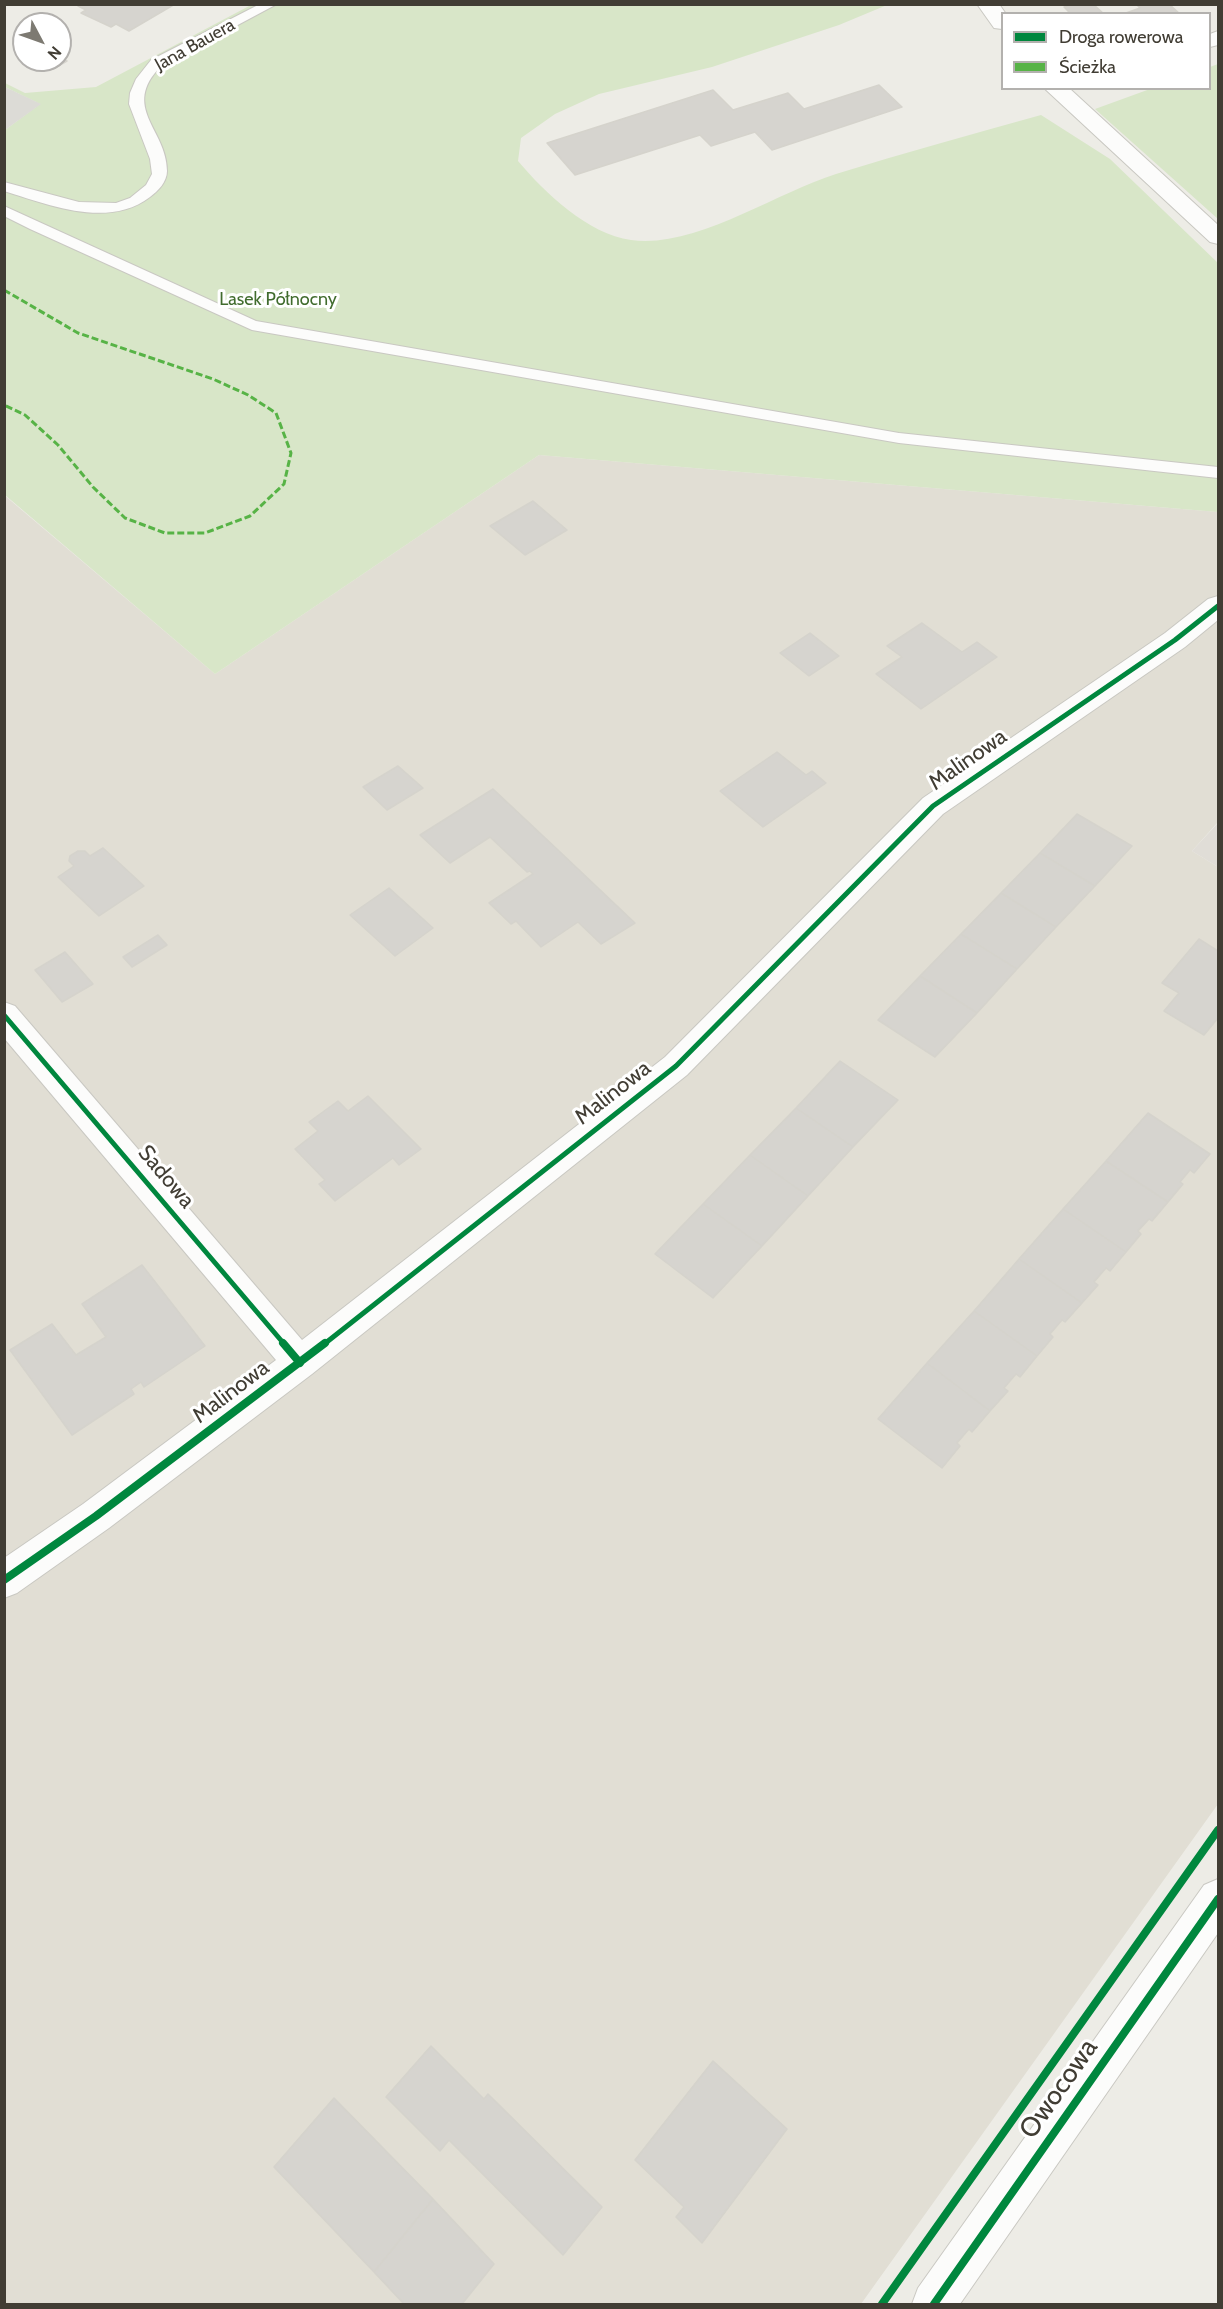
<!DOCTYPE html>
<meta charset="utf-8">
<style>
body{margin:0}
#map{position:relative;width:1223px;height:2309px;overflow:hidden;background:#edece6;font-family:Cabin,sans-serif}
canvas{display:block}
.frame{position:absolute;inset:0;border:6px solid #413d34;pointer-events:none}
.legend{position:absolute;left:1001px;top:12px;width:210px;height:78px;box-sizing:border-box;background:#fff;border:2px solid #b3b1ae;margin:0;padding:8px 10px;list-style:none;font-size:18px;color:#413d34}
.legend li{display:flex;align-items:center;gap:12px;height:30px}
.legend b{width:30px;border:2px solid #b3b1ae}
.north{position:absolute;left:12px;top:12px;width:60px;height:60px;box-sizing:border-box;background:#fff;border:2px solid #b3b1ae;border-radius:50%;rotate:131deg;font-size:16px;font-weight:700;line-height:24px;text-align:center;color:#413d34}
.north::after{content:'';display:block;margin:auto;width:21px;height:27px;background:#7d7a72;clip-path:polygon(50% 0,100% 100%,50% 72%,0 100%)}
</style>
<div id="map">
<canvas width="1223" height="2309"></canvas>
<div class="frame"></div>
<ul class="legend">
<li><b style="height:8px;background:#00873e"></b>Droga rowerowa</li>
<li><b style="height:8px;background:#57b346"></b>Ścieżka</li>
</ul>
<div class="north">N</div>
</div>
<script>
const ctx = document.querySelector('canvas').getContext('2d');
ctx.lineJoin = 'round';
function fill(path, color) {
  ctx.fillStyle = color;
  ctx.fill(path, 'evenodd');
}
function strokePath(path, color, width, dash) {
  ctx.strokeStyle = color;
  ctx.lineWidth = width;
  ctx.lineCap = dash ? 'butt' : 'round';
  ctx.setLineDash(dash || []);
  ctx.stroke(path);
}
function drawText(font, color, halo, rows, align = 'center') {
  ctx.font = font + ' Cabin,sans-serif';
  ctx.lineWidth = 6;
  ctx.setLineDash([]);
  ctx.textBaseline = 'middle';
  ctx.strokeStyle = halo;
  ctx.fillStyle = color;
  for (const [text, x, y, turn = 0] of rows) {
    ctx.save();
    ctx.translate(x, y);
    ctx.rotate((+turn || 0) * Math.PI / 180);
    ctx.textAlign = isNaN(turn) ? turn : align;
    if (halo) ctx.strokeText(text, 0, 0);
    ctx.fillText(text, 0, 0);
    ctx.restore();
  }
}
const residential = new Path2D(`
 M539 455 1218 512V822L1192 851 1218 867V1804L861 2304H5L4 495 215 674Z`);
const industrial = new Path2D(`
 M1218 823V867L1192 851Z`);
const green = new Path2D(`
 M251 5H887L839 25 712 67 599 94 555 114 521 138 518 161C545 193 588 234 631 240 695 249 775 193 836 174 904 153 973 134 1041 115L1110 159 1218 263V512L539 455 215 674 5 495V130L40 104 5 87V83L25 93 96 87Z
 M1218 64V219L1095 109 1150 89 1210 88V67Z`);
const parking = new Path2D(`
 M5 87 41 104 5 130Z`);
const building = new Path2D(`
 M80 4H175L129 31 116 24 111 27 81 13 86 10 78 6Z
 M1073 4H1093L1104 14H1071L1064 7Z
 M1136 4H1169L1180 14 1126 13 1140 8Z
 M60 57 67 61 53 69 34 60H60Z
 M879 85 902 107 772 150 755 132 711 146 700 135 575 175 547 143 713 90 733 110 788 93 804 109Z
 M533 501 567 530 525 555 490 526Z
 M922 623 962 652 977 642 997 657 921 709 876 674 902 657 887 646Z
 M810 633 839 656 809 676 780 653Z
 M777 752 806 775 812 771 826 783 763 827 720 791Z
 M398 766 423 788 387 810 363 787Z
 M493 789 558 850 635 923 601 944 578 922 541 947 516 921 511 924 489 903 533 874 530 871 527 872 490 837 450 863 420 835Z
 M1077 814 1132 846 1095 886 1040 853Z
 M103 848 144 886 99 916 58 877 74 866 69 861 70 856 78 851H85L90 856Z
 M1040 853 1095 886 1056 927 1001 893Z
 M389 888 433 928 395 956 350 915Z
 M1001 893 1056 927 1017 969 961 934Z
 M961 934 1017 969 977 1013 920 976Z
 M158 935 167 945 132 967 123 957Z
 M1199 939 1218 951V1018L1204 1035 1164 1011 1179 993 1162 983Z
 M65 952 93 984 62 1002 35 970Z
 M920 976 977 1013 935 1057 878 1020Z
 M840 1061 898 1100 853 1147 796 1108Z
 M368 1096 421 1149 399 1165 393 1158 335 1201 319 1184 325 1180 295 1149 318 1131 309 1122 338 1101 348 1111Z
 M796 1108 853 1147 808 1196 750 1155Z
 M1148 1113 1210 1154 1194 1173 1190 1170 1180 1182 1183 1184 1168 1202 1106 1161Z
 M750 1155 808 1196 762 1246 703 1204Z
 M1106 1161 1168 1202 1152 1221 1149 1219 1138 1231 1141 1234 1126 1252 1063 1209Z
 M703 1204 762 1246 713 1298 655 1254Z
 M1063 1209 1126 1252 1110 1271 1106 1268 1094 1282 1098 1285 1082 1303 1019 1259Z
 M1019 1259 1082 1303 1065 1322 1062 1320 1050 1334 1053 1337 1037 1356 974 1311Z
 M142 1265 205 1346 144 1387 141 1382 131 1389 134 1394 72 1435 10 1350 52 1324 76 1355 106 1337 82 1304Z
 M974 1311 1037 1356 1020 1377 1016 1374 1004 1388 1008 1391 990 1411 927 1363Z
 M927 1363 990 1411 972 1432 969 1429 957 1443 960 1446 942 1468 878 1419Z
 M431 2046 484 2099 488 2094 602 2207 563 2255 449 2140 440 2151 386 2097Z
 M713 2061 787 2129 702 2243 676 2217 684 2207 635 2160Z
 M334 2098 433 2199 374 2272 274 2167Z
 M433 2199 494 2264 462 2304H404L374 2272Z`);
const path = new Path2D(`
 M1198 1859 1218 1830
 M882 2304 889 2296`);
const service = new Path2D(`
 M260 4H277L161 66C120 108 167 129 167 171 167 182 158 191 150 197 108 229 49 205 4 191V182L79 202 116 203 130 198 146 185 152 174 150 159 129 104 130 93 136 79 151 60Z
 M4 206 256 321 899 433 1218 467V478L899 443 252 330 30 229 4 216Z`);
const minor = new Path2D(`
 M977 4H999L1006 14H1002V29L994 28Z
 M1218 31V45L1210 47V34Z
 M1044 88H1069L1218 225V244L1210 242Z
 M1218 596V620L1185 647 943 814 687 1075 312 1374 109 1528 17 1593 4 1598V1558L83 1504 276 1360 4 1038V1002L15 1006 302 1340 665 1057 923 798 1165 633 1208 599Z
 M1218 1879V1933L960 2304H912L918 2288 1204 1885Z`);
const quiet = new Path2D(`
 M4 290 78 333 213 379 248 395 276 413 291 453 284 484 250 516 205 533H165L125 518 93 487 58 445 25 415 4 405`);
const cyclewayFar1 = new Path2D(`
 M4 1015 285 1345
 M323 1345 676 1066 933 806 1175 640 1218 606`);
const cycleway = new Path2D(`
 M283 1343 300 1363
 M4 1580 96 1516 325 1343
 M882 2304 1218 1830
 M934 2304 1218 1899`);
const farStreetnames = [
 ["Jana Bauera",195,45,-29]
];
const farParknames = [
 ["Lasek Północny",278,300]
];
const streetNames = [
 ["Malinowa",968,760,-35],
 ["Malinowa",613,1093,-38],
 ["Sadowa",166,1177,50],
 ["Malinowa",231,1392,-37]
];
const nearStreetnames = [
 ["Owocowa",1059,2089,-55]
];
fill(residential, '#e1ded4');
fill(industrial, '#e0ddd7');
fill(green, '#d8e6c8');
fill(parking, '#dcdbd6');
fill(building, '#d6d4cf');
strokePath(building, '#d5d3cc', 1.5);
strokePath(service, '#c9c8c2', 2);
strokePath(minor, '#c9c8c2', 2);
strokePath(path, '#cbcac6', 4.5, [4, 4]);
fill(service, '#fcfcfb');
fill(minor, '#fcfcfb');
strokePath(quiet, '#57b346', 3, [7, 3]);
strokePath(cyclewayFar1, '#00873e', 5);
strokePath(cycleway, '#00873e', 8);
drawText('18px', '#413d34', '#fff', farStreetnames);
drawText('18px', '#416c2e', '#fff', farParknames);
drawText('22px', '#413d34', '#fff', streetNames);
drawText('27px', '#413d34', '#fff', nearStreetnames);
</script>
